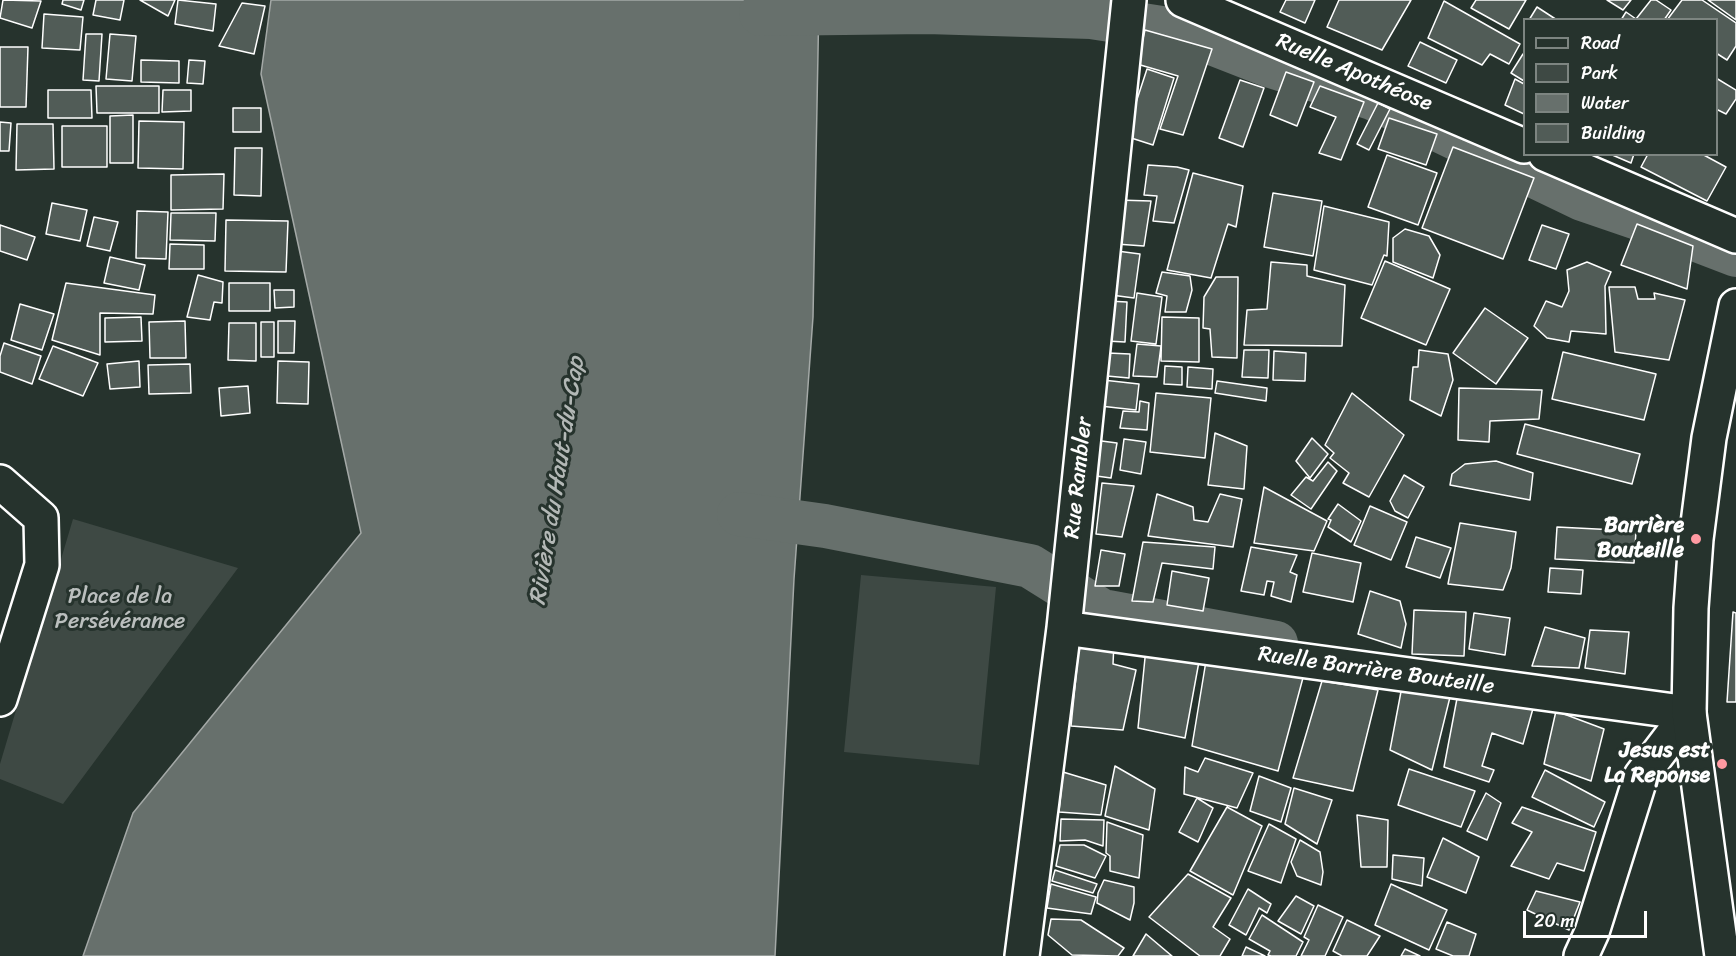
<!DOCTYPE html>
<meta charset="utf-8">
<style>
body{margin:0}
#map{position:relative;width:1736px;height:956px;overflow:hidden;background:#26332d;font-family:Sriracha,sans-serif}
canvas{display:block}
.legend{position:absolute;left:1523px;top:18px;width:195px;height:138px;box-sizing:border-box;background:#26332d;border:2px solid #7d8581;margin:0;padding:8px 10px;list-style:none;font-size:18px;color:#fff}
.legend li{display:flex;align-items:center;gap:12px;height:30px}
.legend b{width:30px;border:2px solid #7d8581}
.scale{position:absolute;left:1523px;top:911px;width:124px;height:27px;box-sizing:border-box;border:3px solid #fff;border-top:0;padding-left:8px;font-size:18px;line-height:21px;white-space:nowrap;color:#fff;-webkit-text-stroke:4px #26332d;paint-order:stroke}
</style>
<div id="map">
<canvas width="1736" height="956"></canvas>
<ul class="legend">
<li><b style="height:8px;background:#26332d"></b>Road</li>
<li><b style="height:16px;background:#3e4944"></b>Park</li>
<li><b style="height:16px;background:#67706c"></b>Water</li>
<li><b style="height:16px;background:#515c57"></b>Building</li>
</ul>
<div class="scale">20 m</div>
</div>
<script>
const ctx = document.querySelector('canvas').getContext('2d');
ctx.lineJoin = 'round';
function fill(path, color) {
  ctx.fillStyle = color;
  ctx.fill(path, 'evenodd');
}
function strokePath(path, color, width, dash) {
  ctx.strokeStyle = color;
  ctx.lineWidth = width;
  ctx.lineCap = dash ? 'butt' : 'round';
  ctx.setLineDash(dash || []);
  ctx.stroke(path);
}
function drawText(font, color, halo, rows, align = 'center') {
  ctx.font = font + ' Sriracha,sans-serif';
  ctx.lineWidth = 6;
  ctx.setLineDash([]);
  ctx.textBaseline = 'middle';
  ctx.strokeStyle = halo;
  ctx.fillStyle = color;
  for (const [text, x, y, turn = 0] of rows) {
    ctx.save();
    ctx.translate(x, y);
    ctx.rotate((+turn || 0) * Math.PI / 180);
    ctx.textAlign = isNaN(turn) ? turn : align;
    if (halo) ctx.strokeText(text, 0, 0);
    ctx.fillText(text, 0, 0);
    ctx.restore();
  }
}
const green = new Path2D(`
 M73 519 238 568 63 804 0 779V764Z
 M861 575 996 587 979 765 844 752Z`);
const water = new Path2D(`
 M271 0H819L813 317 794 579 775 956H83L133 813 361 533 261 74Z`);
const canal = new Path2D(`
 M761 14 927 12 1091 17 1181 31 1268 65 1372 98 1582 199 1655 224 1736 255
 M739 514 825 526 1030 566 1102 611 1276 643`);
const building = new Path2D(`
 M3 0 41 1 32 28 0 18Z
 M63 0H84L81 10 62 4Z
 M96 0H124L120 20 93 15Z
 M140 0H175L168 16Z
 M178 0 216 4 213 31 175 24Z
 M1286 0H1315L1305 23 1280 12Z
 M1339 0H1411L1382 50 1327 27Z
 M1476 0H1526L1509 29 1471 8Z
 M1607 0H1631L1623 10Z
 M1651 0H1656L1671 10 1664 20H1621L1626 12 1636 19Z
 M1682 0H1702L1736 23V46L1727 60 1716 53V20H1667Z
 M1708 0H1736V20Z
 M1444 1 1520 44 1509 64 1490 54 1482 65 1428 38Z
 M242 3 265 6 254 54 219 46Z
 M1537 7 1557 20H1529Z
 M44 14 83 17 80 50 42 48Z
 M1145 30 1212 49 1183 135 1160 129 1178 76 1137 64Z
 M86 34H102L99 81 83 80Z
 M110 34 136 36 132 81 106 79Z
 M1420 42 1457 60 1446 83 1408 66Z
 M0 47H28L26 107H0Z
 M1523 54 1524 56V81L1511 73Z
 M141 60 179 61V83L141 82Z
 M189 60 205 61 203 84 187 83Z
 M1147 69 1174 78 1153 145 1125 136Z
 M1286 72 1314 82 1297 126 1270 115Z
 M1716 78 1736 90V99L1726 114 1716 109Z
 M1515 79 1524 84V114L1505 105Z
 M1240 80 1264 88 1243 147 1219 138Z
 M96 86H159V113H97Z
 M1320 86 1364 102 1341 160 1319 153 1336 117 1310 107Z
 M48 90H91L92 118H48Z
 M163 90H191V111L162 112Z
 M1378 103 1390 109 1369 150 1357 144Z
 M233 108H261V132H233Z
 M133 115V163H110V116Z
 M1389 118 1437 134 1426 165 1378 149Z
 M139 121 184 122 183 169 138 168Z
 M0 122 11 123 9 151H0Z
 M17 124H53L54 169 16 170Z
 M62 126H107V167H62Z
 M1453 147 1534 178 1503 259 1422 228Z
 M235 148H262L261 196 234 195Z
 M1610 154H1634L1631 163Z
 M1648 154H1702L1726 167 1707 201 1641 167Z
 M1387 155 1437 173 1418 225 1368 207Z
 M1148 165 1177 167 1189 170 1174 223 1153 221 1157 196 1144 195Z
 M1193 173 1243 186 1236 227 1228 224 1211 278 1167 270Z
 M224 174 223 209 171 210V175Z
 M1273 193 1322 201 1313 256 1264 247Z
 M1117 200 1151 201 1144 246 1116 244Z
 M52 203 87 210 80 241 46 234Z
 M1324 206 1389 222 1387 256 1384 255 1372 285 1314 270Z
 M137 211 168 212 166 259 136 258Z
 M171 213H216L215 241 170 240Z
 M94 217 118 222 110 251 87 246Z
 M226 220 288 221 286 272 225 271Z
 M1637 224 1693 246 1687 289 1621 265Z
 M0 225 35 237 27 260 0 251Z
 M1542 225 1569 234 1556 269 1529 260Z
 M1405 229 1429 236 1440 255 1433 278 1393 262V238Z
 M170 244 204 245V269H169Z
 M1117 251 1140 254 1134 298 1111 295Z
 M110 257 145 265 139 290 104 283Z
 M1385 261 1450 289 1426 345 1361 318Z
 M1271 262 1307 265V276L1345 285 1342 346 1244 345 1247 310 1267 309Z
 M1587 262 1611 272 1605 286 1606 334 1571 331 1569 342 1547 338 1534 326 1546 301 1562 307 1569 291 1567 270Z
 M1162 272 1190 276 1192 290 1186 312H1165L1167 296 1156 293Z
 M198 275 223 282 222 303 214 302 210 320 187 317Z
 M1216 277H1238L1237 358 1212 357 1210 329 1203 328 1204 297Z
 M66 283 155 295 153 314 100 313V355L52 340Z
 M229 283H270V311H229Z
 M1609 287H1635L1638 299H1655L1654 293 1685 300 1669 360 1615 352Z
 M274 290H294V307L275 308Z
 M1137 293 1162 297 1156 344 1131 341Z
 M1108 301 1127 302 1125 342 1106 341Z
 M20 304 54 314 42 350 11 340Z
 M1485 308 1528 338 1496 384 1453 353Z
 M141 317 142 341 105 342V318Z
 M1162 317 1199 318V362L1161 361Z
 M185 321 186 358H150L149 322Z
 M278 321H295L294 353H278Z
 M261 322H274V357H261Z
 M229 323H256V361L228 360Z
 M4 343 41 356 32 384 0 372V356Z
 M1137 344 1161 346 1157 377 1133 376Z
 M53 346 98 363 83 396 39 379Z
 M1244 350H1269L1268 378 1242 377Z
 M1419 350 1448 354 1453 380 1441 416 1410 400 1413 367H1418Z
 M1274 351 1306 353 1305 381 1273 380Z
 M1563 352 1656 374 1644 420 1552 399Z
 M1108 353 1130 354 1129 378 1107 376Z
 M139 361 140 387 110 389 107 364Z
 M278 361 309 362 308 404 277 403Z
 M190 364 191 393 149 394 148 365Z
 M1165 366 1182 367V385L1164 384Z
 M1188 367 1213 369 1212 389 1187 387Z
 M1103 380 1139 384 1136 410 1100 406Z
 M1217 381 1267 388 1266 401 1215 393Z
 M248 386 250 413 221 416 219 388Z
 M1459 388 1542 390 1539 419 1490 421 1489 442 1458 440Z
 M1156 393 1211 398 1205 458 1150 452Z
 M1352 393 1404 435 1369 497 1343 483 1349 473 1330 458 1334 453 1325 445Z
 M1140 401 1149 403 1147 430 1120 428 1123 411 1139 412Z
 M1525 424 1640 454 1632 484 1517 454Z
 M1215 433 1247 446 1244 489 1208 485Z
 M1312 438 1328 454 1310 478 1296 461Z
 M1124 439 1146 442 1141 474 1120 470Z
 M1094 440 1117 443 1111 478 1089 475Z
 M1496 461 1533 473 1530 500 1450 485 1452 474 1465 464Z
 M1328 462 1337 471 1311 509 1291 495 1306 477 1313 481Z
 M1404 475 1424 487 1408 518 1395 511 1390 501Z
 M1102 483 1134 486 1122 537 1096 534Z
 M1264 487 1327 521 1314 551 1254 543Z
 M1157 494 1193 507 1194 520 1208 522 1220 494 1242 499 1233 547 1148 536Z
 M1338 504 1361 521 1351 542 1328 527 1331 520 1328 519Z
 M1370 506 1407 522 1391 560 1354 545Z
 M1460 523 1516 532 1511 568 1503 590 1448 584Z
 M1557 527 1636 531 1634 563 1555 559Z
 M1416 537 1451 548 1440 578 1406 567Z
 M1143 542 1215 547 1213 569 1162 563 1153 602 1132 601Z
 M1251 547 1297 555 1290 572 1297 575 1291 602 1271 596 1274 582 1267 581 1264 595 1241 591Z
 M1101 550 1125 554 1119 586H1095Z
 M1312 553 1361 563 1353 602 1303 592Z
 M1550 568 1583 570 1581 594 1548 592Z
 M1172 571 1209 578 1203 611 1167 605Z
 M1370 591 1400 601 1406 624 1401 648 1358 634Z
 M1414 610 1466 612 1464 656 1412 654Z
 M1733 612 1736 613V702H1727Z
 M1474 613 1510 618 1505 655 1469 649Z
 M1545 627 1585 638 1579 668 1532 666Z
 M1590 630 1629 632 1625 674 1585 668Z
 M1080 637 1114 643 1113 664 1136 670 1123 730 1071 726Z
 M1146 648 1200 656 1185 738 1138 728Z
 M1206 661 1304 674 1278 771 1192 746Z
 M1322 681 1378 690 1353 791 1293 778Z
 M1403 681 1452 689 1432 770 1390 750Z
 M1459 688 1534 705 1523 744 1492 733 1482 766 1494 770 1489 782 1444 767Z
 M1556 711 1604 729 1591 781 1544 764Z
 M1205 758 1253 773 1237 808 1184 794 1185 767 1198 772Z
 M1115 766 1155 789 1149 830 1105 816Z
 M1409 769 1475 791 1461 827 1398 805Z
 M1545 770 1605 802 1594 827 1532 797Z
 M1063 772 1106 785 1101 815 1059 812Z
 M1259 776 1291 788 1281 822 1250 811Z
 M1294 788 1332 800 1317 844 1285 824Z
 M1486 793 1501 803 1487 840 1467 831Z
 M1197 798 1213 808 1198 842 1179 832Z
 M1227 807 1262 826 1233 895 1190 871Z
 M1522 807 1596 832 1584 871 1557 863 1549 879 1511 866 1532 832 1512 823Z
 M1357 815 1388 820 1387 867H1361Z
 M1061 819 1104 820 1103 846 1085 840 1060 841Z
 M1107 822 1143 835 1139 878 1110 871V856L1106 853Z
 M1269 824 1296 839 1281 883 1248 871Z
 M1443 838 1479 857 1466 893 1427 877Z
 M1300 840 1320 852 1323 872 1321 885 1297 876 1291 862Z
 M1060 845H1084L1106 856 1095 878 1056 866Z
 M1393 855 1424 858 1422 886 1392 879Z
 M1055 870 1097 884 1093 893 1052 881Z
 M1188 874 1231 898 1213 927 1230 939 1220 956H1200L1149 917Z
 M1104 880 1134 887V903L1130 920 1097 903 1098 893Z
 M1051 884 1096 897 1091 914 1047 908Z
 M1391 884 1447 910 1429 950 1375 925Z
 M1248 889 1271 904 1267 913 1259 908 1246 935 1229 925Z
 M1536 891 1580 902 1569 930 1527 910Z
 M1296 896 1314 906 1301 934 1278 921Z
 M1318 905 1343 917 1325 956H1301L1309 940 1304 937Z
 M1262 915 1303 942 1296 956H1271L1268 955 1270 951 1249 939Z
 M1051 919 1081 920 1124 948 1118 956 1072 955 1048 935Z
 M1347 920 1380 936 1367 956H1342L1333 951Z
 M1447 922 1476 934 1469 956H1453L1436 949Z
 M1146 934 1172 956H1133Z
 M1246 947 1265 956H1242Z
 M1405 949 1420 956H1401Z`);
const minor = new Path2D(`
 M1183 0 1524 146
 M1545 154 1736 236
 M0 482 41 518 42 565 0 699
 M1064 628 1689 713
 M1022 956 1064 628 1129 0
 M1581 956 1592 932 1641 776 1689 713`);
const major = new Path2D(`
 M1722 956 1689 713 1691 608 1696 539 1709 438 1736 306`);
const markers = [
 [1696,539,6,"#ff9aa2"],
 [1722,764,6,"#ff9aa2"]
];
const streetNames = [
 ["Ruelle Apothéose",1354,73,23],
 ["Rue Rambler",1079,478,-84],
 ["Ruelle Barrière Bouteille",1376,671,8]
];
const poiNames = [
 ["Barrière",1684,526],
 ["Bouteille",1684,551],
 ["Jesus est",1710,751],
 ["La Reponse",1710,776]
];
const parkNames = [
 ["Place de la",120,597],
 ["Persévérance",120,622]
];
const waterNames = [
 ["Rivière du Haut-du-Cap",558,481,-81]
];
fill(green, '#3e4944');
fill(water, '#67706c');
strokePath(water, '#a4a9a7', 1.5);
strokePath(canal, '#67706c', 44);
fill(building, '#515c57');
strokePath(building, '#fff', 1.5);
strokePath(minor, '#fff', 38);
strokePath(major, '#fff', 38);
strokePath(minor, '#26332d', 33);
strokePath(major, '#26332d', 33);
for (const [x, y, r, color] of markers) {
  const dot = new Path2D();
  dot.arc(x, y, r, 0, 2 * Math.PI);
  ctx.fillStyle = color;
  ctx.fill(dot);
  strokePath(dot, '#26332d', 2);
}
drawText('22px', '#fff', '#26332d', streetNames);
drawText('bold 22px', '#fff', '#26332d', poiNames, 'right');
drawText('22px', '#bbbfbe', '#26332d', parkNames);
drawText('italic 24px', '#b3b8b6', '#26332d', waterNames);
</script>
